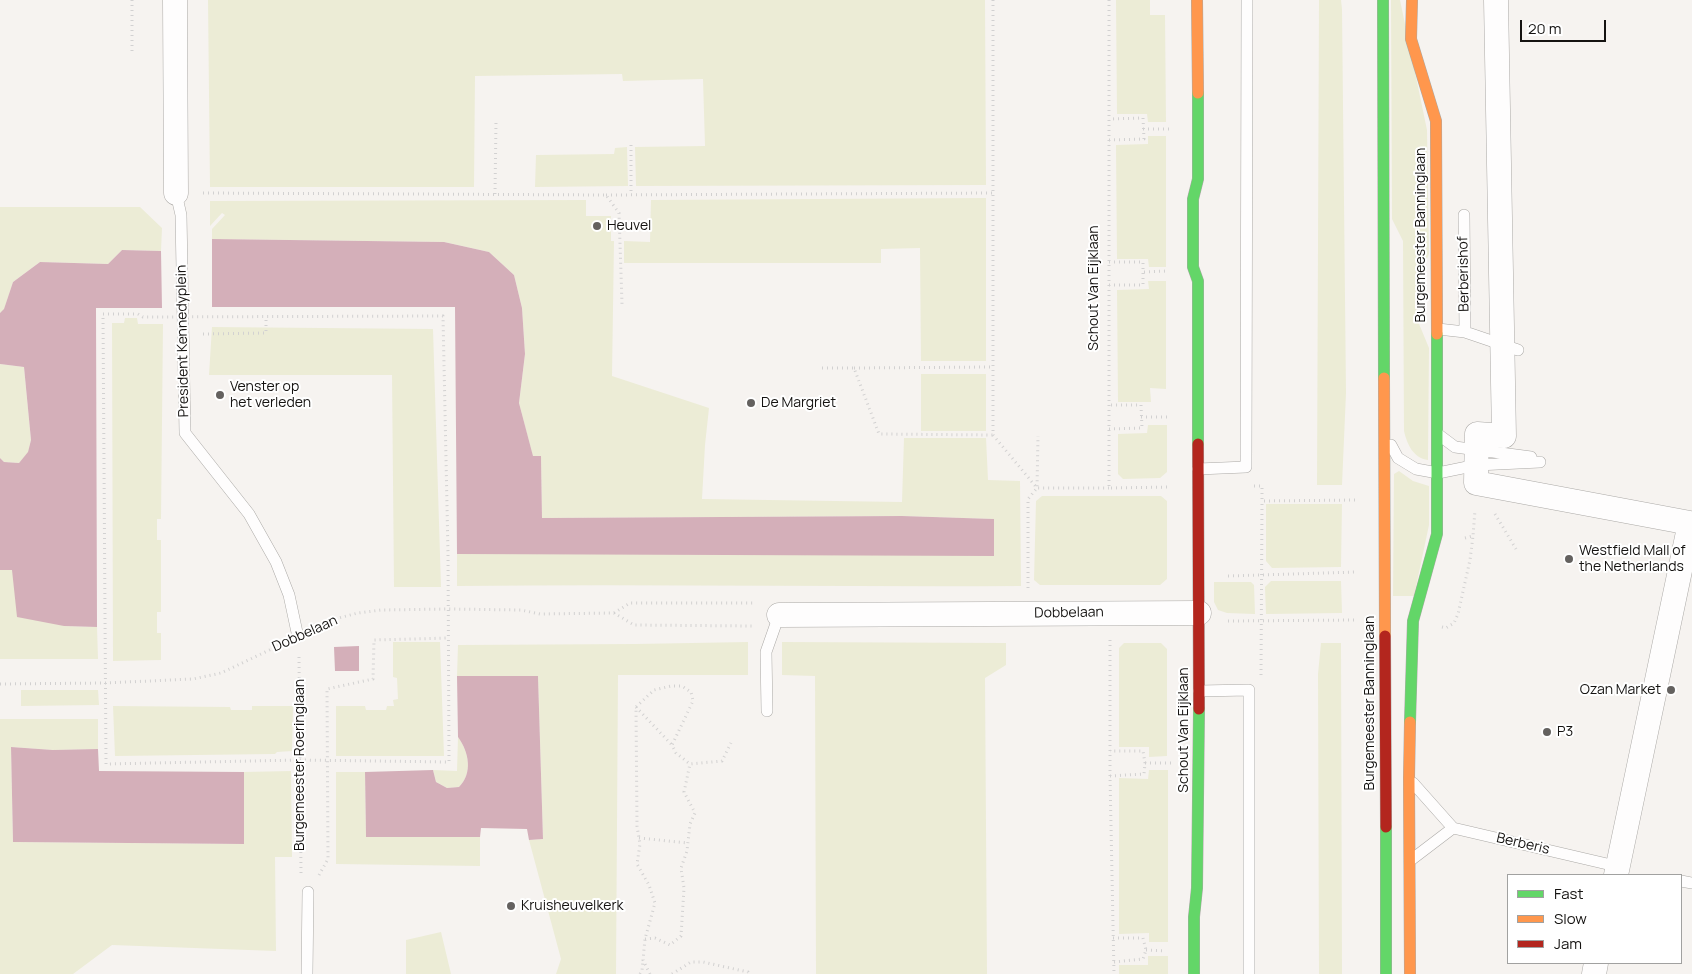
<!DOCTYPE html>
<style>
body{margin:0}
#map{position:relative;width:1692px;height:974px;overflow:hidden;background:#f6f3f0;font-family:Manrope,sans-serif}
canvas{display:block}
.legend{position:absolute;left:1507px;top:874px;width:175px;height:90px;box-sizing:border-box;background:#fff;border:1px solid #a1a1a0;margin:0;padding:6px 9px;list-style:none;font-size:15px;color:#151311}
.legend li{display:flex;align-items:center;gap:10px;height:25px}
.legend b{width:25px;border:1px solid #a1a1a0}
.scale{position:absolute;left:1520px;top:20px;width:86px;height:22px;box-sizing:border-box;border:2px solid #151311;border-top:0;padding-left:6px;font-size:15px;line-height:18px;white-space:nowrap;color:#151311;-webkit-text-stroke:4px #fff;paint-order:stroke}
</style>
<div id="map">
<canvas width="1692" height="974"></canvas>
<ul class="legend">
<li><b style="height:6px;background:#63d668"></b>Fast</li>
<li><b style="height:6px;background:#ff974d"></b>Slow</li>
<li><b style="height:6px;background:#b3261e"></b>Jam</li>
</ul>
<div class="scale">20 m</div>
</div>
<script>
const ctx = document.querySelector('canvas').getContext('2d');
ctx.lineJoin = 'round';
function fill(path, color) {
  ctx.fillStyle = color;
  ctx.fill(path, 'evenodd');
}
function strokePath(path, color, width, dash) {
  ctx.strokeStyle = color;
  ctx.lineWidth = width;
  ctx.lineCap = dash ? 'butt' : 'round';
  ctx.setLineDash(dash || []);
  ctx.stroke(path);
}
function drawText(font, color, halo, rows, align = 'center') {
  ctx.font = font + ' Manrope,sans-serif';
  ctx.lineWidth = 4;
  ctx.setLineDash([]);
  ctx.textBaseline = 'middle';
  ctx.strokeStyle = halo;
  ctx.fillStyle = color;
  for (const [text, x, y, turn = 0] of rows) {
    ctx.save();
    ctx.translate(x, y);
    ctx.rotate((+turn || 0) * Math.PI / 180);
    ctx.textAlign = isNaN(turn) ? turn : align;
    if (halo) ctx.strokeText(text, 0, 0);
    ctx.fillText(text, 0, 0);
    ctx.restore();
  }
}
const green = new Path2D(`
 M208 0H985L986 185 636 186 635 147 705 146 703 79 623 81 622 74 475 76 474 187H210Z
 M1116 0H1150V15H1165L1166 122H1148L1147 114H1117Z
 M1319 0H1341L1342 9 1346 393 1342 485H1317Z
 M1391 0H1400L1427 130 1429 254 1418 281 1417 319 1429 348 1428 460C1413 458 1407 444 1404 431L1403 241 1392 219Z
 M1148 136H1166V267H1149L1148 259H1117L1116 145 1148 144Z
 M627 147 628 186 535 187 536 155 614 154 615 148Z
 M986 198V361H921L920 248 881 249V263H624V241L650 242 651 200Z
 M586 200V216H611V241H614L612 376 709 408 705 445 702 499 902 502 904 438H986L988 480 1020 481 1021 586C833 587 645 584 457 586V554L505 553 994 519 902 516 542 518 541 457H533L519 403 525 354 522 308 514 275 489 252 444 242 212 239V229L225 215 222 213 210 226V201Z
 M0 207H140L162 228 161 251 122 250 108 264 40 262 13 282 4 310 0 313Z
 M1148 281H1166V389L1150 388 1151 402H1118L1117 290 1149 289Z
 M125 318H137L138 324H163L161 519H157V540H161V612H157V633H161V660L113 661 112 323H124Z
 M212 327 433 329 441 587H394L392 375H209Z
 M0 364 24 367 31 440 28 453 19 463 4 462 0 458Z
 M921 374H986V431H921Z
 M1148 425H1167V472L1160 478 1123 479 1118 474V434L1147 433Z
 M1399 471 1413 481 1429 486V525L1414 596H1393L1394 474Z
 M1042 496H1161L1167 501V579L1160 585H1040L1034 580 1036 501Z
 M1266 504H1342L1341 567 1272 568 1266 561Z
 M0 570H12L64 626 97 627 98 659H0Z
 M1271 581H1341L1342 613 1266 614 1265 587Z
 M1214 582H1251L1254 585 1255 614 1227 613 1218 610 1214 602Z
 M393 642H440L444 756H336V706H365L366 710H386L387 706H394L393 700 398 699 397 678 393 677Z
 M748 642V675H618L616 974H556L561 959 529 840 543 839 538 676H457L458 645 635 644Z
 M782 642 1006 643V665L985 678 987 974H816L815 676 782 675Z
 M1124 643H1161L1167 649V756L1149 757V747H1119V648Z
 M1321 643H1341L1342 974H1319L1318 674Z
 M21 690H98L99 705 21 706Z
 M113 706 230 707 231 710H252V706H293L292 751 277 752 275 754 115 756Z
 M0 719H98V749L53 750 11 747 13 842 244 844V772L291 771 292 857H275L276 951 112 945 73 974H0Z
 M458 737C469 752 473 773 459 787L447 788 436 782 433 770 457 771Z
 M1149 770H1168V942H1149V933L1119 934V778L1148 779Z
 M336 772H365L366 837H480V866L336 864Z
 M441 932 451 974H406V940Z
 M1148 956H1168V974H1119V965H1148Z`);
const water = new Path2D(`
 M212 239 444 242 489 252 514 275 522 308 525 354 519 403 533 456H541L542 518 902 516 994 519V556L457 554 455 307H212Z
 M122 250 161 251 162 308H96L97 627 64 626 17 617 12 570H0V458L4 462 19 463 28 452 31 440 24 367 0 364V313L4 309 13 282 40 262 108 264Z
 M359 646V671H335L334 647Z
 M457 676H538L543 839 529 840 527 829 481 828 480 837H366L365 772 433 770 436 782 447 788 459 787C473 773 469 752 458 737Z
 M11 747 53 750 98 749 99 771 244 772V844L13 842Z`);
const path = new Path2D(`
 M993 0V435L1037 488H1109
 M1109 0V488L1170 487
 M132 51V0
 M1143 129H1169
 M1109 140 1144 139 1143 118 1109 119
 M631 145V194
 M203 193 606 195 619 213 622 304
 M495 194 496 121
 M606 195 993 193
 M1109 262H1143V285H1109
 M1144 272 1167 271
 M103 314H138L143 317 443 316 448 554 449 762 300 760 106 764Z
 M203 334 266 333V316
 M822 368H854L879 434 993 435
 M854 368 992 367
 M1141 417H1170
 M1109 429 1142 428 1141 405H1109
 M1254 486H1262V501L1356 500
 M1495 514 1516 549
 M1465 538 1473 536 1475 510
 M1228 576 1356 572
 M1028 588V499L1037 488 1038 436
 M614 613 630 603H755
 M1228 621 1356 620
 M317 627 331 620 358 613 381 610 448 609 521 610 540 614 614 613 634 625 754 626
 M1442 627 1446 628 1454 623 1458 614 1470 560 1473 536
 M1110 640V776L1114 974
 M299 657 301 873
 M1261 675 1262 501
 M0 684 105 683 193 679 221 673 280 645
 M636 707 672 745
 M1145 763H1171
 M1110 776 1144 774 1145 763 1143 751H1110
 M639 838 688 843
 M319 875 328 859 327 689 373 679 374 640 449 638
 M1113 938H1143L1146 950 1143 959 1114 962
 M645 939 655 938 670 945 681 936 684 888 681 868 687 851 690 824 695 813 684 792 690 764
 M1146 950 1166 951
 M640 974 642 971 643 960
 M650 974 643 960 645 939 655 903 649 885 637 864 640 844 637 826 636 707 654 690 671 686H682L691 692 693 701 672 745 676 753 690 764 722 761 731 743
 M672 974 691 962H703L748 972 749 974`);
const lane = new Path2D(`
 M176 193 181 215 185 433 249 514 276 562 289 595 298 637
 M1464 215 1465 332
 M1438 329 1465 332 1518 350
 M1439 435 1455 447 1531 457
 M1391 445 1398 458 1416 469 1438 473 1477 465 1540 462
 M1198 469 1246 467 1247 0
 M1199 691 1249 690V974
 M767 711 766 652 779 615
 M1413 783 1453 828 1620 867
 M1411 860 1453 828
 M1681 881 1692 883
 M307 974 308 892`);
const street = new Path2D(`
 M175 0 176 193
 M1496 0 1504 436 1477 434 1476 483 1690 523 1616 875
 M779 615 1199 613
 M1594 974 1596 963`);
const fast = new Path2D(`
 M1383 0 1384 378
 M1198 93V179L1193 199V267L1198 281V444
 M1410 722 1413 621 1437 534V334
 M1386 827V974
 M1194 974V917L1197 888 1199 709`);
const slow = new Path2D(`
 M1197 0 1198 93
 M1412 0 1411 39 1436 121 1437 334
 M1384 378 1385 636
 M1410 974 1409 778 1410 722`);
const jam = new Path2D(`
 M1198 444 1199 709
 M1385 636 1386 827`);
const markers = [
 [597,226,5,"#64615f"],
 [220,395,5,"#64615f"],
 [751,403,5,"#64615f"],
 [1569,559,5,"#64615f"],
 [1671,690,5,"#64615f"],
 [1547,732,5,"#64615f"],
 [511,906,5,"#64615f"]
];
const poiNames = [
 ["Heuvel",607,226],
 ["Venster op",230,387],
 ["het verleden",230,403],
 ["De Margriet",761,403],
 ["Westfield Mall of",1579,551],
 ["the Netherlands",1579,567],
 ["Ozan Market",1661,690,"right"],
 ["P3",1557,732],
 ["Kruisheuvelkerk",521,906]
];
const streetNames = [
 ["Burgemeester Banninglaan",1421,235,-90],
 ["Berberishof",1464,274,-91],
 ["Schout Van Eijklaan",1094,288,-90],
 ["President Kennedyplein",183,341,-91],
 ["Dobbelaan",1069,613,-1],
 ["Dobbelaan",305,634,-24],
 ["Burgemeester Banninglaan",1370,703,-90],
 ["Schout Van Eijklaan",1184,730,-90],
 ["Burgemeester Roeringlaan",300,765,-90],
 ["Berberis",1523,844,13]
];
fill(green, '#ececd6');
fill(water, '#d4afb9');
strokePath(lane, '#aba9a6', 12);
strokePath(street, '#aba9a6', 25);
strokePath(fast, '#aba9a6', 12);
strokePath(slow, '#aba9a6', 12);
strokePath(jam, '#aba9a6', 12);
strokePath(path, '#d2d1d1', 3, [1, 4]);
strokePath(lane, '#fefdfd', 11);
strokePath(street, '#fefdfd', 24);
strokePath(fast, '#63d668', 11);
strokePath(slow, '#ff974d', 11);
strokePath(jam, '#b3261e', 11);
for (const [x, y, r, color] of markers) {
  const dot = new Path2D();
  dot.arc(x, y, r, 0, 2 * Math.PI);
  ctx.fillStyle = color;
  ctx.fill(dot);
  strokePath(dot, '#fff', 2);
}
drawText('14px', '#151311', '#fff', poiNames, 'left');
drawText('14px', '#151311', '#fff', streetNames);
</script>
